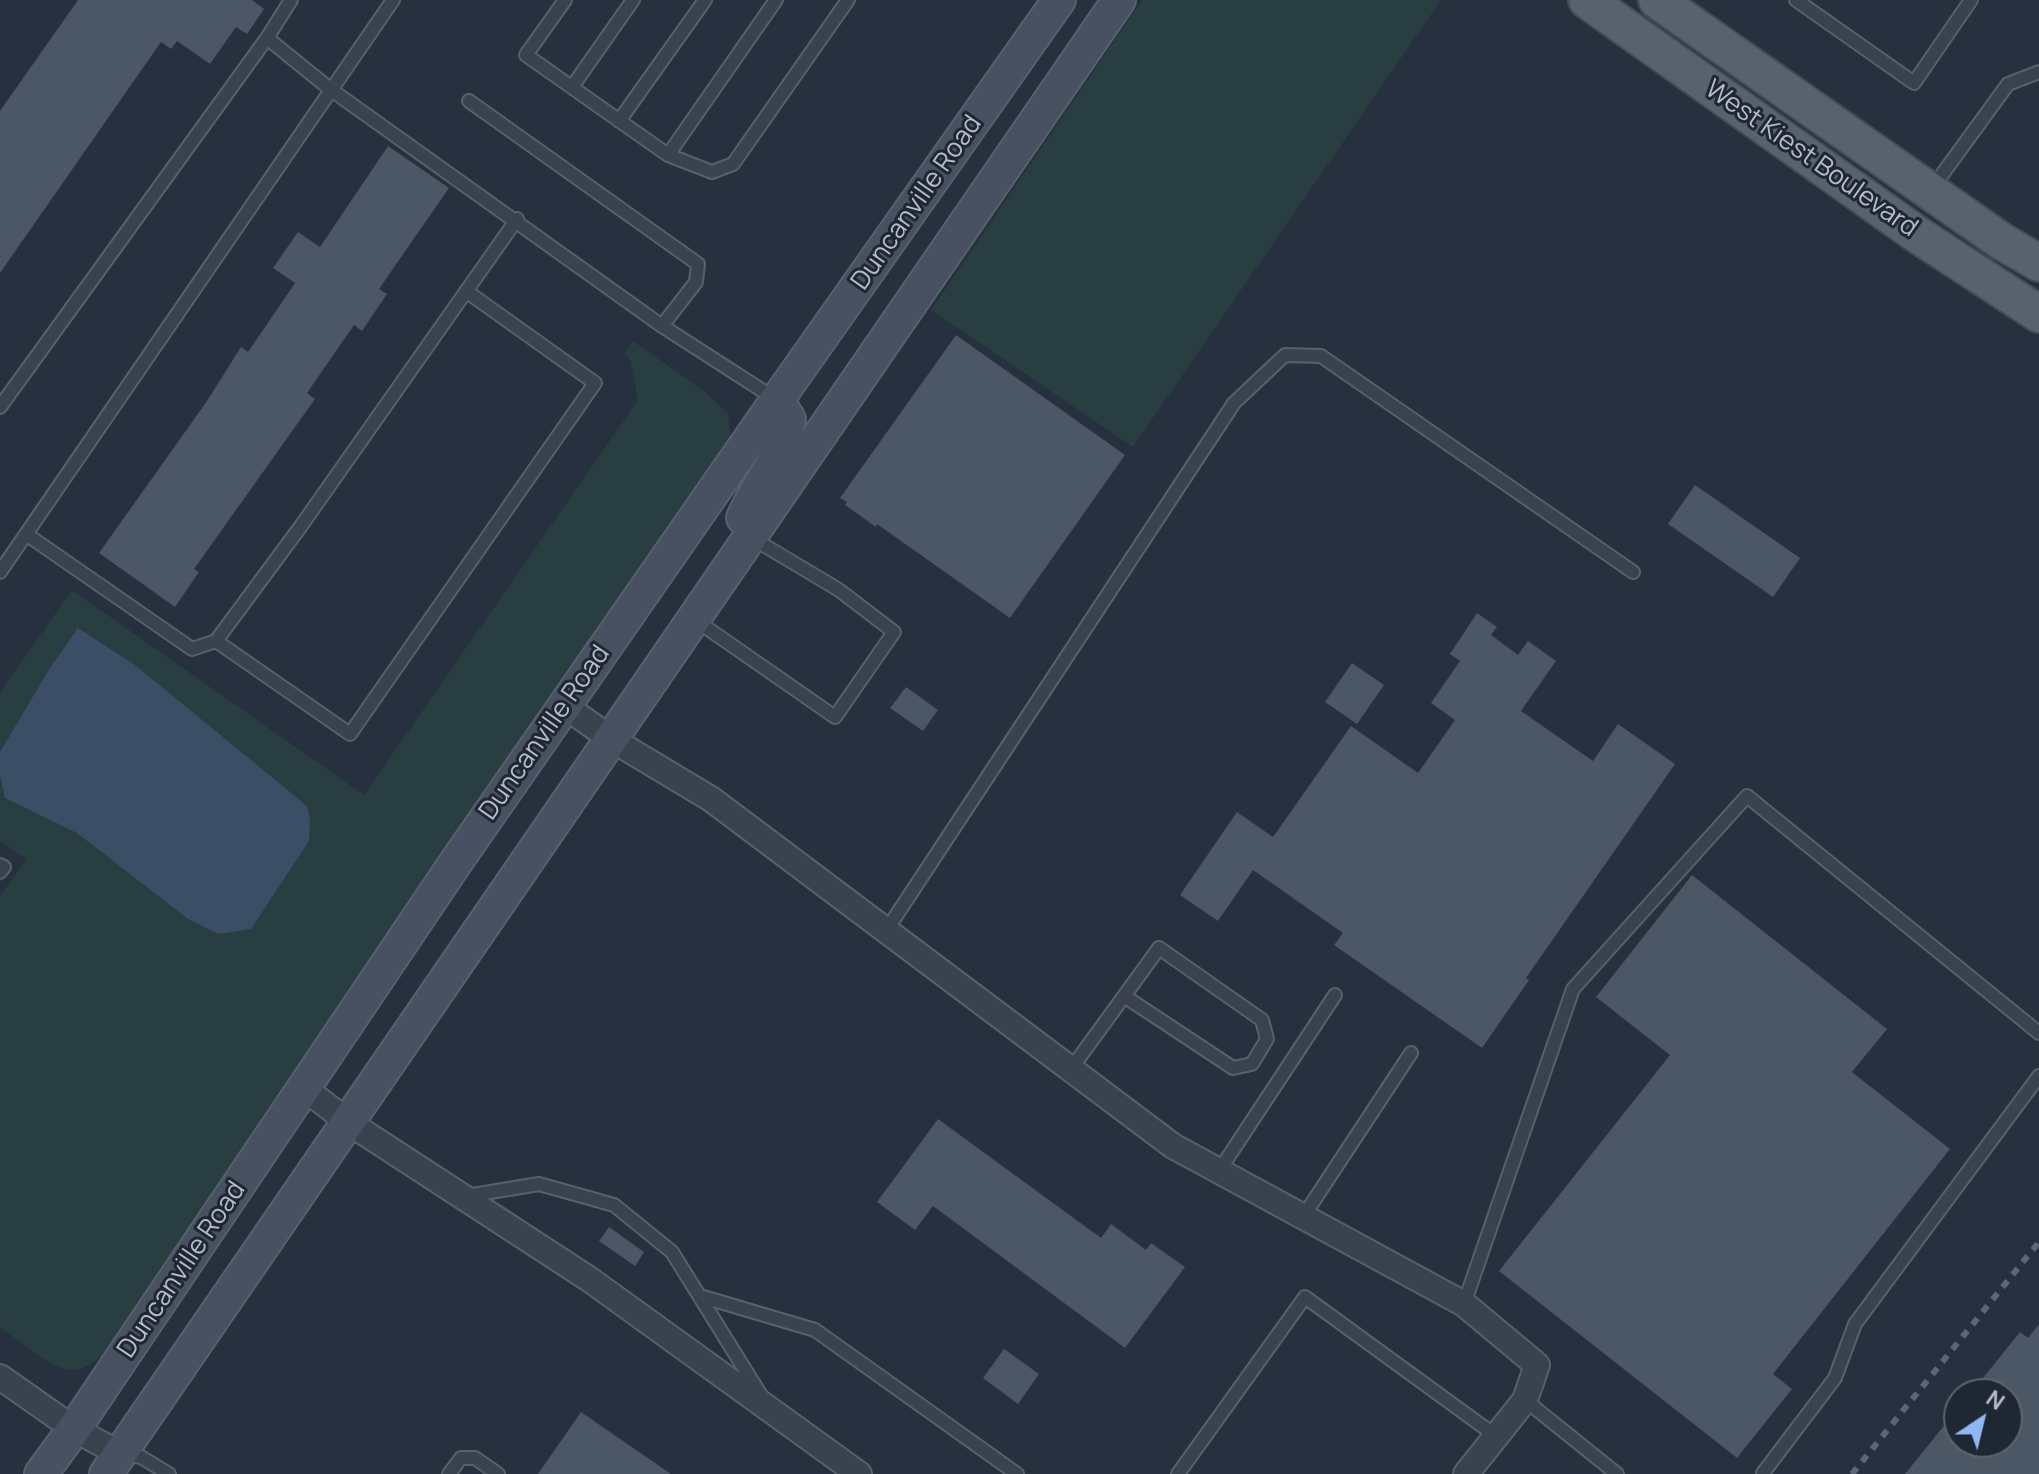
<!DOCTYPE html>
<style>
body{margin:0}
#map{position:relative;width:2039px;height:1474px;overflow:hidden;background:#26303e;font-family:Manrope,sans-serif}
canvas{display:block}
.north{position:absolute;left:1943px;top:1378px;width:80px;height:80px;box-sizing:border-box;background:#1f2733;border:2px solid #5b636f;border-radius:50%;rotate:35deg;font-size:22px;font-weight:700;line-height:32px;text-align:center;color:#b6bdc9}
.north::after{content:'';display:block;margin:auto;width:28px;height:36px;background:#91b7f3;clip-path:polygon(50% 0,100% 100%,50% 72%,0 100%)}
</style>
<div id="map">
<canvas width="2039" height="1474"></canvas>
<div class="north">N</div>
</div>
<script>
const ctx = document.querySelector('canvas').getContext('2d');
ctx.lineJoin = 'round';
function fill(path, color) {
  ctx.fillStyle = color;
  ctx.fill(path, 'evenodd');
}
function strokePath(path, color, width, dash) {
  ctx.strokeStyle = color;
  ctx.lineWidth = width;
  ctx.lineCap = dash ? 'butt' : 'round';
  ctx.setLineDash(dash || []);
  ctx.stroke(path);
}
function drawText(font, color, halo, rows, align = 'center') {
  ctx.font = font + ' Manrope,sans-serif';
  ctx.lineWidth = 6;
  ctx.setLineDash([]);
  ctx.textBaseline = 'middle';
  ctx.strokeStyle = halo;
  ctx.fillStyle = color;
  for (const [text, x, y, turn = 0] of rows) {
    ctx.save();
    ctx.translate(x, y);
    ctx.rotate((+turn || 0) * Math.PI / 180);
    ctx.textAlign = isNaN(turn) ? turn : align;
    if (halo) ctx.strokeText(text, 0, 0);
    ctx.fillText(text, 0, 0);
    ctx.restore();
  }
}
const green = new Path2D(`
 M1142 0H1441L1133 447 931 310Z
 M633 341 704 391 728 413 731 448 107 1352C97 1360 85 1370 73 1370 52 1370 17 1339 0 1327V896L26 859 0 841V692L72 590 364 795 638 400 630 360 624 354Z`);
const water = new Path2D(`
 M78 628 135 665 307 806 310 817 309 841 251 929 218 934 188 919 77 833 5 798 0 775V752L50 668Z`);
const building = new Path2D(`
 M78 0H252L264 9 247 34 236 27 210 64 177 41 171 49 161 42 0 273V111Z
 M388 146 449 188 379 289 387 294 362 331 354 325 307 393 315 399 194 569 199 572 175 607 99 553 207 401 241 347 248 352 295 283 273 268 298 232 320 247Z
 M956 335 1125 455 1010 618 877 524 876 527 845 505 847 502 840 498Z
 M1695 485 1800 558 1773 597 1668 524Z
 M1477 613 1497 627 1491 635 1518 655 1528 641 1556 661 1521 711 1593 761 1618 724 1675 764 1526 978 1529 980 1482 1048 1334 945 1343 933 1253 870 1218 921 1180 895 1237 812 1273 837 1351 726 1418 773 1455 720 1431 703 1460 661 1450 654Z
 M1352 663 1384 685 1357 724 1325 702Z
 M906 687 938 710 923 731 890 708Z
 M1692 875 1887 1029 1852 1072 1950 1149 1773 1374 1792 1389 1737 1458 1499 1271 1670 1055 1596 997Z
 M938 1119 1101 1238 1111 1224 1146 1250 1151 1243 1185 1267 1125 1348 933 1206 915 1230 877 1202Z
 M609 1227 644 1252 635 1266 599 1241Z
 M2039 1324V1474H1905L1959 1407V1442H2007V1394H1970L2020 1332 2028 1338Z
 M1004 1349 1039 1374 1018 1404 983 1378Z
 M581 1412 671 1474H538Z`);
const lane = new Path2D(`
 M291 0 267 38 330 89 662 326
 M565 0 526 55 668 155 712 172 733 164 848 0
 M1796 0 1914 83 1971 0
 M572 87 633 0
 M469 101 698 264 696 282 662 326 777 400
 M619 121 705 0
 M668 155 776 0
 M1933 187 2008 84 2039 72
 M0 407 267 38
 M26 534 192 649 216 641 301 526 517 219
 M0 572 393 0
 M694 619 835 717 894 632 839 590 752 538
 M216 641 350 734 595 383 466 291
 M0 865 4 867 0 872
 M886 931 1234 403 1285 355 1321 356 1633 572
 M1071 1069 1159 948 1262 1020 1267 1039 1252 1064 1233 1068 1124 996
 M1219 1171 1335 995
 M466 1196 539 1184 614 1205 672 1252 762 1397
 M1303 1217 1411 1053
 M700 1296 815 1330 1017 1474
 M1464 1304 1573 989 1747 796 2039 1033
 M1525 1400 1617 1474
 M123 1454 141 1457 169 1474
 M1763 1473 1835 1378 1855 1324 2039 1076
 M449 1474 461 1458H475L498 1474
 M1178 1474 1305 1297 1496 1436`);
const street = new Path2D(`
 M565 706 611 739 711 799 1173 1146 1464 1304 1537 1365 1525 1400 1466 1474
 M304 1088 348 1122 589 1279 859 1474
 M0 1377 74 1429 120 1454`);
const secondary = new Path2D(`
 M743 518C757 485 784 454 789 419L777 400
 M41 1474 74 1429 456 862 777 400 1059 0
 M106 1474 1119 0`);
const primary = new Path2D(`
 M1587 0 1918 235 2039 314
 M1657 0 2001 241 2039 263`);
const rail = new Path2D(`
 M1852 1474 2039 1242`);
const streetNames = [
 ["West Kiest Boulevard",1811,159,35],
 ["Duncanville Road",917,203,-55],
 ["Duncanville Road",545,733,-55],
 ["Duncanville Road",182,1270,-56]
];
fill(green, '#293e40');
fill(water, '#3c4e66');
fill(building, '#4c5766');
strokePath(lane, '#58606c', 16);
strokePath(street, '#58606c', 28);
strokePath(secondary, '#58606c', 36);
strokePath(primary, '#434b57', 40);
strokePath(lane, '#3a424e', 12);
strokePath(street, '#3a424e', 24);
strokePath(secondary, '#485161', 32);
strokePath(primary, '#58616e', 36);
strokePath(rail, '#5c6675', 6, [8, 8]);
drawText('26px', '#b6bdc9', '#1f2733', streetNames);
</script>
